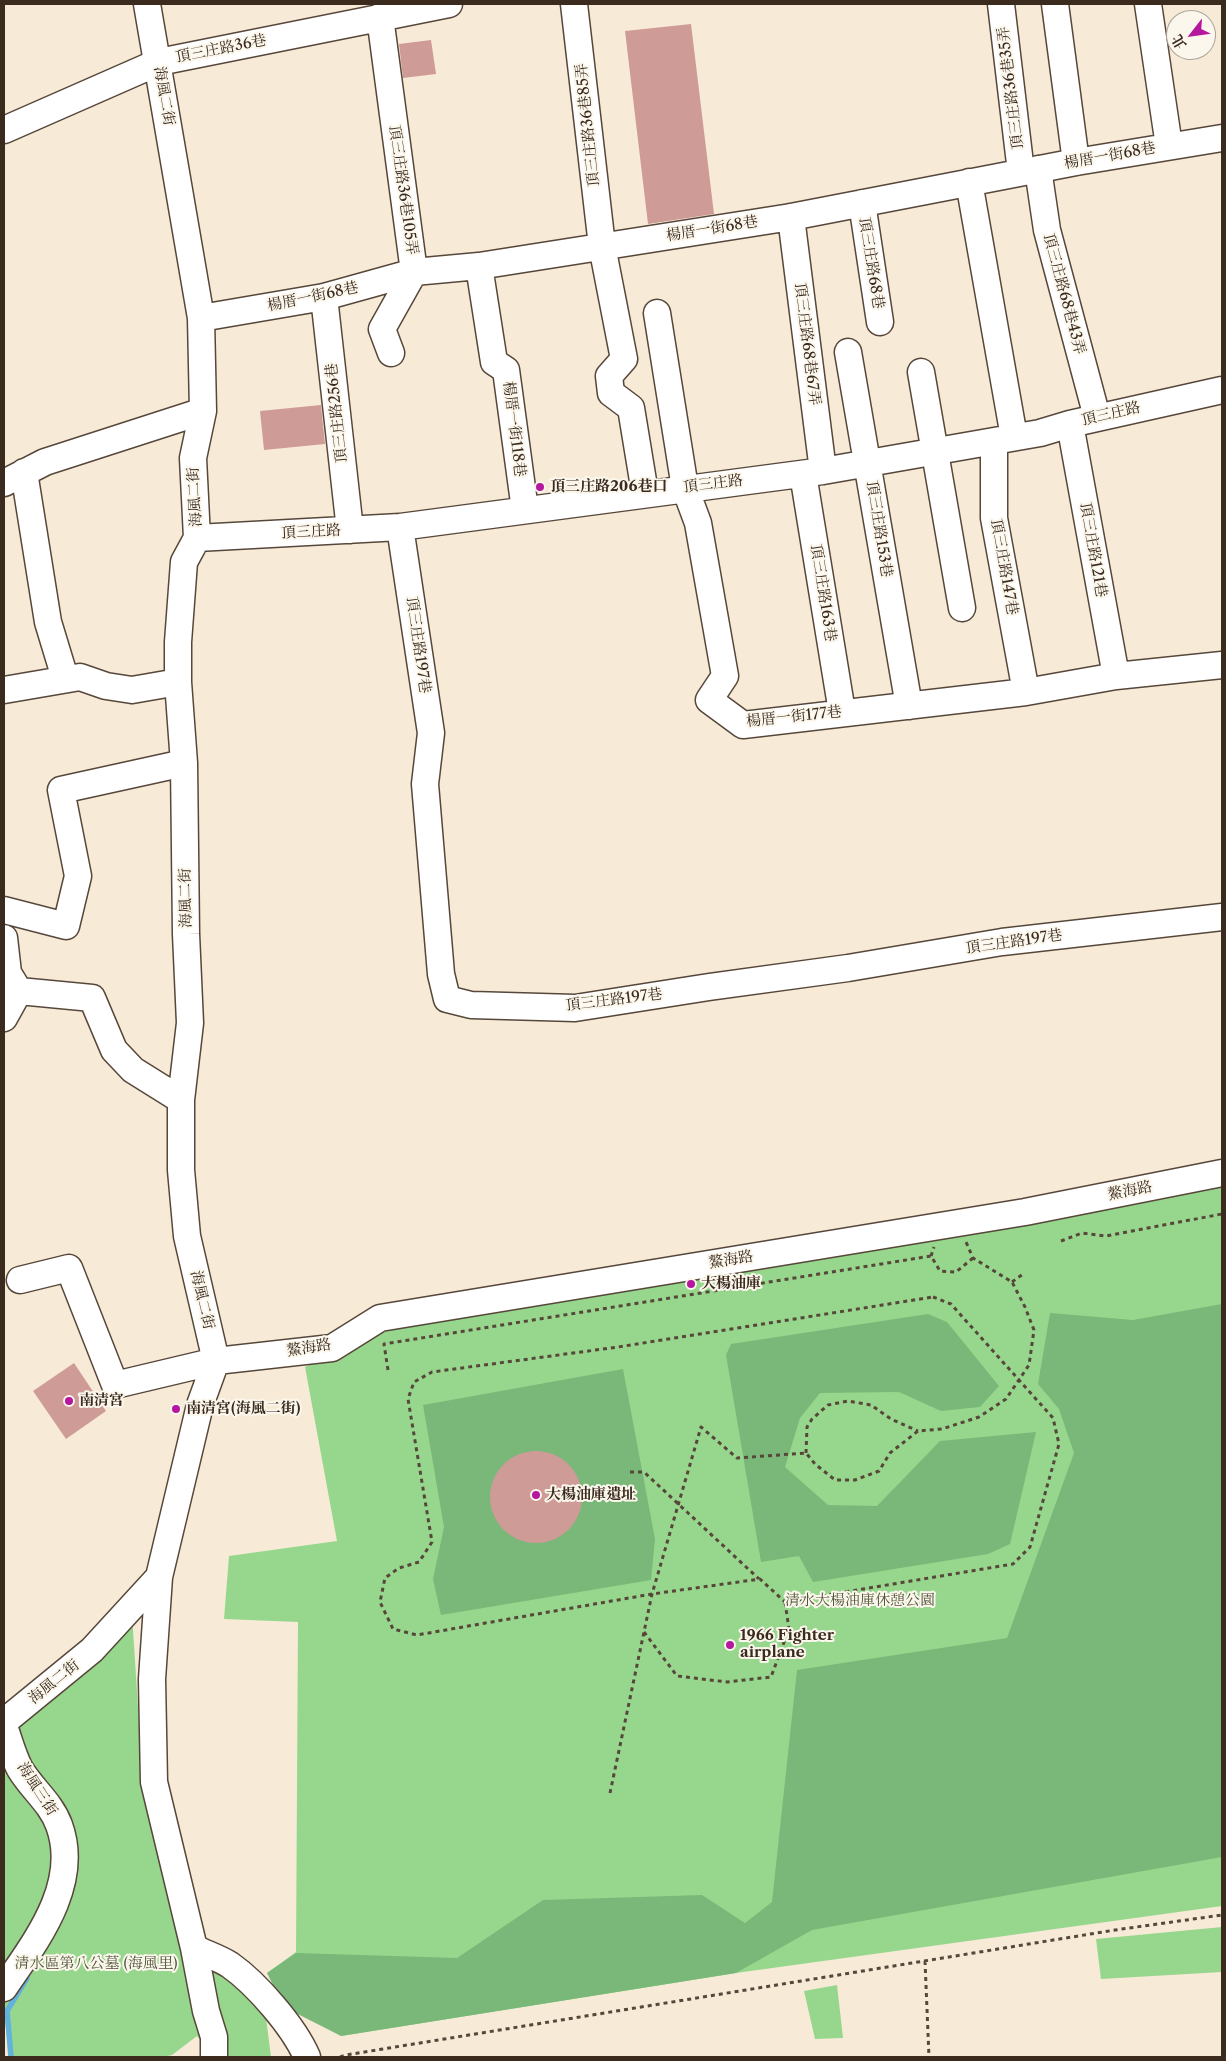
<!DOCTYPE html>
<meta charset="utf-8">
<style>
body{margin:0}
#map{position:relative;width:1226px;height:2061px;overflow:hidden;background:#f7ebd8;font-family:"Libre Caslon Text","Noto Serif TC",serif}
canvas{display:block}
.frame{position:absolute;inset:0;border:5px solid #3b2a1e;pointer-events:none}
.north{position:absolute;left:1166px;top:10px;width:50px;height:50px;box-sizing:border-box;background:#fbf7ec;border:1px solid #aea59a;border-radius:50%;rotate:240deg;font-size:14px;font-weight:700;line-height:20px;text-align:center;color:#3b2a1e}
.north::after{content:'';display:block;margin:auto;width:18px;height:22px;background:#b5179e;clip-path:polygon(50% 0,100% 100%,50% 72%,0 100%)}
</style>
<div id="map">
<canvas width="1226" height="2061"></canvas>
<div class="frame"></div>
<div class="north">北</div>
</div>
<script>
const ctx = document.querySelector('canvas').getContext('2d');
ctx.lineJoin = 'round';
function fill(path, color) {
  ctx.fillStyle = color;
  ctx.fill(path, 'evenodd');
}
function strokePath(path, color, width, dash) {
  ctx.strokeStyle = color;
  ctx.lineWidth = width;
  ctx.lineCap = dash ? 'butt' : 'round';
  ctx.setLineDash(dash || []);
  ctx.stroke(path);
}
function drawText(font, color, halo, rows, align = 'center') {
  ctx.font = font + ' "Libre Caslon Text","Noto Serif TC",serif';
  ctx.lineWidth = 4;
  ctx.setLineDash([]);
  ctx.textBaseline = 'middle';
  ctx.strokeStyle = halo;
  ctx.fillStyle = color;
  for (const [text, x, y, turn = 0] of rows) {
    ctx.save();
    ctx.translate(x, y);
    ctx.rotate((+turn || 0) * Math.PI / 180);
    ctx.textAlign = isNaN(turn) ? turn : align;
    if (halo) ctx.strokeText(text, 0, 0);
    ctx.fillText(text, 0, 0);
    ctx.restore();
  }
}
const green = new Path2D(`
 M1222 1180V1906L736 1973 341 2036 267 1973 296 1952 298 1622 224 1619 229 1556 337 1541 305 1367 377 1332Z
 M131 1599 143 1784 179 1921 265 2010 271 2057H214L197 2036 172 2055 162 2057H10L4 2014V1714Z
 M1222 1927V1972L1101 1979 1096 1939Z
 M837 1985 843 2038 815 2039 804 1991Z`);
const forest = new Path2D(`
 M1222 1304V1857L812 1930 736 1973 341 2036 284 2007 267 1973 296 1953 457 1958 543 1900 702 1895 745 1923 772 1902 797 1670 1007 1638 1074 1453 1059 1409 1038 1384 1050 1313 1133 1320Z
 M928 1314 947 1322 999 1386 980 1407 941 1411 899 1392 820 1393 800 1418 785 1467 828 1505 877 1506 940 1441 1036 1432 1010 1544 988 1554 813 1582 799 1556 761 1562 726 1355 731 1344Z
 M623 1369 655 1539 651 1580 441 1615 433 1579 444 1527 423 1405Z`);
const stream = new Path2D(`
 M11 2057 7 2011 27 1978`);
const building = new Path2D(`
 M691 24 714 214 648 224 625 31Z
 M431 40 436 74 403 78 399 44Z
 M321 405 325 444 264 450 260 411Z
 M74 1363 106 1411 66 1439 33 1391Z
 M490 1497a46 46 0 1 1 92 0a46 46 0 1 1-92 0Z`);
const path = new Path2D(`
 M1061 1241 1082 1233 1106 1236 1222 1214
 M931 1256 934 1247
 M1012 1282 1023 1274
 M933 1297 951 1304 1053 1418 1059 1444 1030 1547 1013 1564 785 1602 760 1579 652 1594 417 1635 393 1629 380 1602 385 1578 399 1568 419 1562 432 1542 408 1399 414 1382 432 1372 618 1347Z
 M388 1370 384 1344 931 1256 940 1271 956 1272 973 1258
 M806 1453 807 1427 812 1419 828 1405 848 1401 871 1405 891 1419 918 1431
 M630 1472H644L759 1579
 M644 1632 677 1676 727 1682 771 1677 789 1629 785 1602
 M610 1793 652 1594 701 1427 737 1458 806 1453 815 1464 835 1480H855L879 1471 890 1453 918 1431 942 1429 979 1417 1006 1399 1029 1365 1034 1330 1025 1307 1012 1282 973 1258 966 1242
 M925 1961 929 2057
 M340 2057 346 2055 1115 1930 1222 1915`);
const minor = new Path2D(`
 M574 4 602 246 624 359 609 376 611 393 631 408 645 493
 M1001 4 1021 172
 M1055 4 1076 162
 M1148 4 1169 146
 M380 17 414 272 382 329 391 353
 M4 130 159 62 449 4
 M1038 169 1047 230 1097 417
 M969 182 1014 437
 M862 203 880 322
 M791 217 823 471
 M479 266 494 362 506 370 525 510
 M324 297 350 530
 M657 313 685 488 698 523 725 676 709 700 743 725 1026 692 1116 676 1222 665
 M201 318 324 297 414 272 479 266 791 217 1076 162 1222 138
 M848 352 909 706
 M921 372 962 608
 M1070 424 1116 676
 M994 441V518L1026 692
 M24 472 48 622 65 678
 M803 474 842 712
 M4 483 45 462 203 411
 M400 527 431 733 425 784 441 974 447 999 471 1005 575 1008 709 987 848 968 1002 942 1222 917
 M197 538 400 527 823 471 1040 433 1070 424 1222 390
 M4 690 80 677 106 686 132 690 178 682
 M4 910 66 926 78 876 61 790 184 763
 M4 938 8 973 19 991 92 998 114 1050 133 1070 181 1100
 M4 1018 19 991
 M20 1280 69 1268 115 1385 216 1361 332 1348 380 1318 1025 1212 1222 1173
 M159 1577 152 1679 154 1782 194 1948 206 2011 214 2037V2057
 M4 1722 92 1650 159 1577 200 1405 216 1361 187 1236 181 1170V1100L190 1023 186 934 184 763 178 682V642L184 562 197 538 193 458 203 411 201 318 147 4
 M4 1726C9 1740 13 1756 20 1769 32 1789 51 1803 59 1825 81 1885 35 1942 4 1988
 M194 1948C206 1954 219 1958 230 1965 257 1984 294 2027 307 2057`);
const markers = [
 [540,487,5,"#b5179e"],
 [691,1284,5,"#b5179e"],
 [69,1401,5,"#b5179e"],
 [176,1409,5,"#b5179e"],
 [536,1495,5,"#b5179e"],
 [730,1645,5,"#b5179e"]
];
const streetNames = [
 ["頂三庄路36巷",221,49,-11],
 ["頂三庄路36巷35弄",1011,88,-97],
 ["海風二街",164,96,80],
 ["頂三庄路36巷85弄",588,125,-96],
 ["楊厝一街68巷",1110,156,-10],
 ["頂三庄路36巷105弄",403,190,82],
 ["楊厝一街68巷",712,229,-9],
 ["頂三庄路68巷",871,263,81],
 ["頂三庄路68巷43弄",1064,294,75],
 ["楊厝一街68巷",313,297,-12],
 ["頂三庄路68巷67弄",807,344,83],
 ["頂三庄路256巷",337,413,-96],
 ["頂三庄路",1111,414,-13],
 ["楊厝一街118巷",514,429,83],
 ["頂三庄路",713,484,-7],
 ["海風二街",195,497,-93],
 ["頂三庄路153巷",879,529,81],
 ["頂三庄路",311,532,-3],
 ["頂三庄路121巷",1093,550,80],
 ["頂三庄路147巷",1004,567,80],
 ["頂三庄路163巷",823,593,81],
 ["頂三庄路197巷",418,645,82],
 ["楊厝一街177巷",794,717,-6],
 ["海風二街",186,898,-91],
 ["頂三庄路197巷",1014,942,-8],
 ["頂三庄路197巷",614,1000,-7],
 ["鰲海路",1130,1191,-11],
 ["鰲海路",731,1260,-9],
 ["海風二街",202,1300,77],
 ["鰲海路",309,1348,-9],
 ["海風二街",54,1682,-39],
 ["海風三街",37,1789,57]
];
const poiNames = [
 ["頂三庄路206巷口",550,487],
 ["大楊油庫",701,1284],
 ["南清宮",79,1401],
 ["南清宮(海風二街)",186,1409],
 ["大楊油庫遺址",546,1495],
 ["1966 Fighter",740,1636],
 ["airplane",740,1653]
];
const parkNames = [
 ["清水大楊油庫休憩公園",860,1601],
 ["清水區第八公墓 (海風里)",96,1964]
];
fill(green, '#97d78d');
fill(forest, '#79b878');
strokePath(stream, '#62b2dc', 5.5);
fill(building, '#cf9b97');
strokePath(minor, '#57473a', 29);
strokePath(path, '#57473a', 3, [4, 4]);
strokePath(minor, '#fff', 26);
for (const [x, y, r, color] of markers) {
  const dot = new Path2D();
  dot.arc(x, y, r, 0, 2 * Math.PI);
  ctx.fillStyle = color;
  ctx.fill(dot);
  strokePath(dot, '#fbf7ec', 2);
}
drawText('15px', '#3b2a1e', '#fbf7ec', streetNames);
drawText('bold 15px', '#3b2a1e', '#fbf7ec', poiNames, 'left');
drawText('15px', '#52553a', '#fbf7ec', parkNames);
</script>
